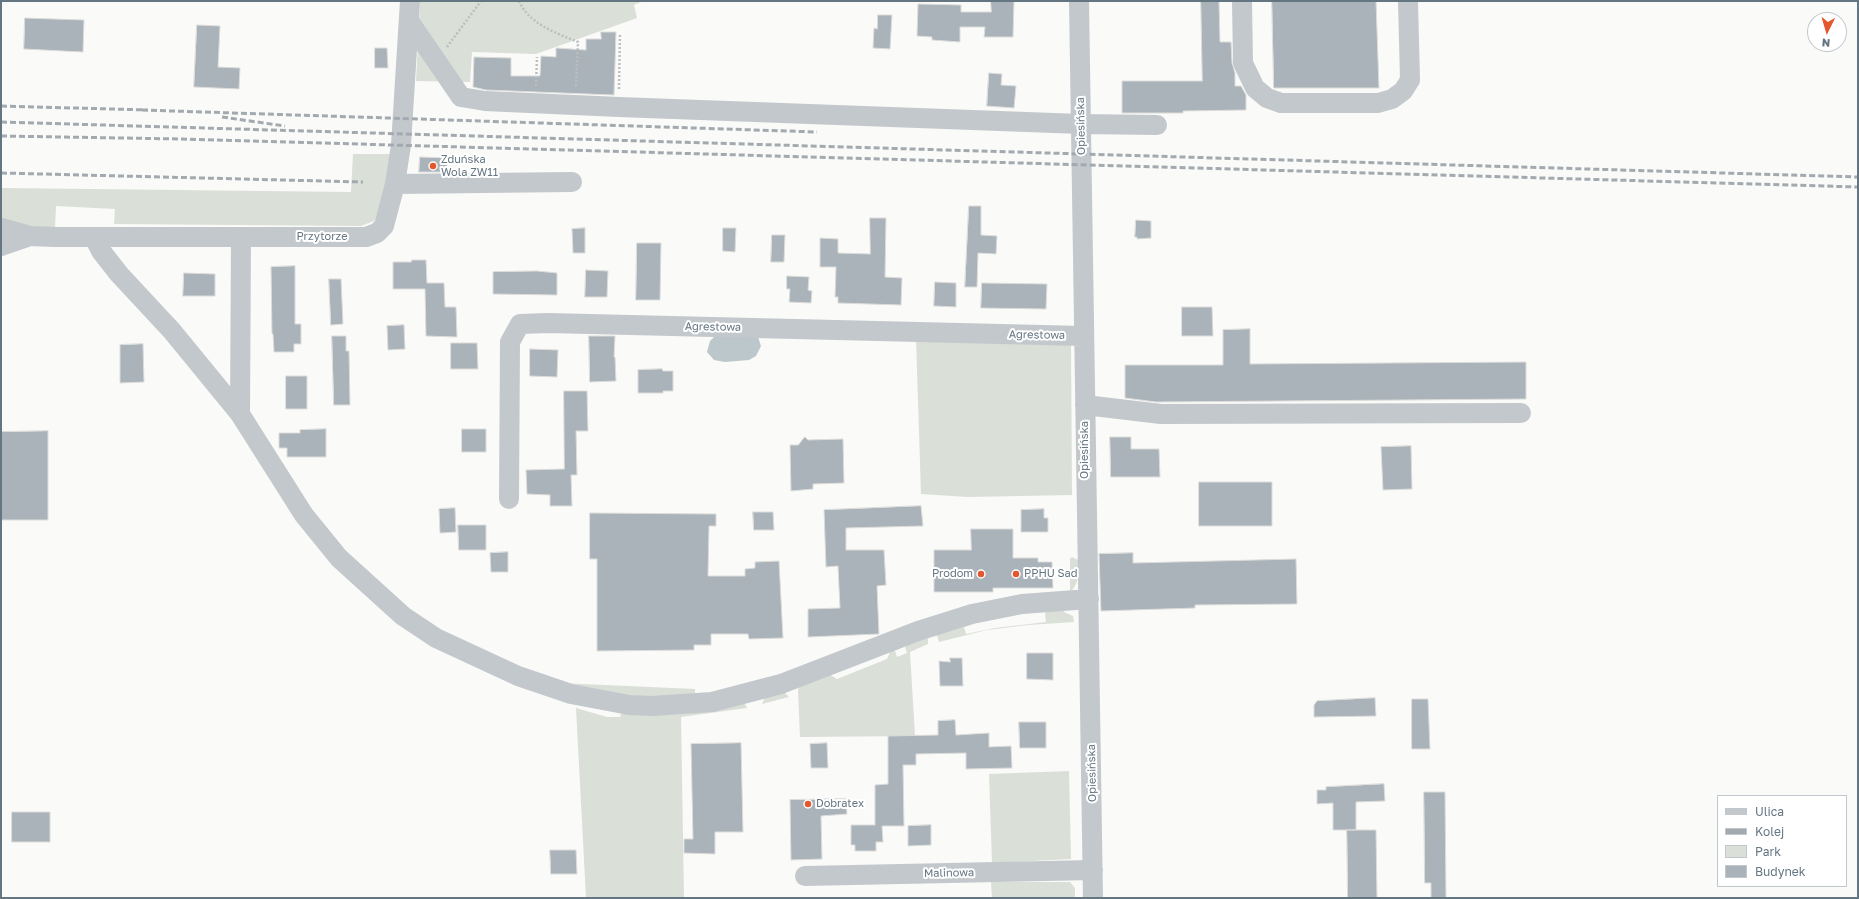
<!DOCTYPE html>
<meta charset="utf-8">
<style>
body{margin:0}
#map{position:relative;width:1859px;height:899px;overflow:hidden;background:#fafaf8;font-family:"Golos Text",sans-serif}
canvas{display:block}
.frame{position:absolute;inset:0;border:2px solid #657683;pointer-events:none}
.legend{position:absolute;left:1717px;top:795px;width:130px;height:92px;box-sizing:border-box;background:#fff;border:1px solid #c1c8cd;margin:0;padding:5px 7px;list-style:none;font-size:12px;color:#657683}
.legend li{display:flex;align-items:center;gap:8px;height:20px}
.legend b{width:20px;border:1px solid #c1c8cd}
.north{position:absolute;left:1807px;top:12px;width:40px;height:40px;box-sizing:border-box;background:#fff;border:1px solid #c1c8cd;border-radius:50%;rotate:185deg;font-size:11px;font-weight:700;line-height:16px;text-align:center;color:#657683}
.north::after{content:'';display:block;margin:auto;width:14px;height:18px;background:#e4572e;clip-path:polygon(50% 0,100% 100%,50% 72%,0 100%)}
</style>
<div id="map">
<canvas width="1859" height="899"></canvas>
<div class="frame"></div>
<ul class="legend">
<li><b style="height:5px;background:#c3c8cc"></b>Ulica</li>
<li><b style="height:5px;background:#a2aab0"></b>Kolej</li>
<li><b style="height:11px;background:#dadfd7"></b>Park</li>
<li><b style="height:11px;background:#aab3b9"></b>Budynek</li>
</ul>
<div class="north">N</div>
</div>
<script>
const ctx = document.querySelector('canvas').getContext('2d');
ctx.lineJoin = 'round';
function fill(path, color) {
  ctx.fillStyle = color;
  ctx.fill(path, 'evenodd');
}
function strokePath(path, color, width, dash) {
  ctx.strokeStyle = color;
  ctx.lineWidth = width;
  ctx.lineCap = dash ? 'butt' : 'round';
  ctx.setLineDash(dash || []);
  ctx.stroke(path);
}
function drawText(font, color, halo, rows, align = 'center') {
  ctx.font = font + ' "Golos Text",sans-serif';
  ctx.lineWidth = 4;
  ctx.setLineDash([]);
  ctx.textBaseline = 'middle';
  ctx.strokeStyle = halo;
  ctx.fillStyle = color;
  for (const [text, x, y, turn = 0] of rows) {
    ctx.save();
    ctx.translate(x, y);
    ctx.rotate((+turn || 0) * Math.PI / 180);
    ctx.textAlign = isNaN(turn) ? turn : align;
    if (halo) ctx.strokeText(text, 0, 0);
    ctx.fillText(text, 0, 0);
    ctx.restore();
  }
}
const green = new Path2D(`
 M420 1H643L634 5 637 18 536 54 472 52 470 82 416 81Z
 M353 154H392L378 216 374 221 361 226 114 224 115 209 56 206 55 229 32 227 1 219V188L351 192Z
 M916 338 1071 344 1072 495 968 497 921 494Z
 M1072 557 1078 560C1078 572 1080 584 1070 592V559Z
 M1063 608 1064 612 1073 616 1074 622 1028 625 987 630 939 642 937 635 964 627 966 634 995 628 1046 622 1045 614 1048 609Z
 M924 637 928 639V644L910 652 915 736 800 737 798 690 800 685 829 674 837 679 887 659 891 650 895 651 897 657 907 653 905 647 907 644Z
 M559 683 695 689V696L639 700Z
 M784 692 789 697 762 704 765 697Z
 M744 702 747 708 681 717 684 898H586L576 708 607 717H620L622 711Z
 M1069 771 1071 859 992 863 989 774Z
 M991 882H1070L1075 888V898H992Z`);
const water = new Path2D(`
 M714 337H758L761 346 756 356 749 360 725 362 714 360 707 352 710 341Z`);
const building = new Path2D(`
 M991 1H1014L1013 37H984L985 27H960V42L932 40V37L917 36 918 4 961 5V12H991Z
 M1201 1H1219L1220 42H1231L1232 63 1235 73V86H1241L1246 95V110L1183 111V113H1122V81H1202Z
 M1272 1H1376L1379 88H1274Z
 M878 15H892L890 49 873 48 874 28 877 29Z
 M25 18 84 20 83 52 24 49Z
 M197 25 220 26 218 67 240 68 239 89 194 87Z
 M601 32H616L614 95 486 90 473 87 474 57 511 58V76H540L541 56 556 57V48L586 50V39H601Z
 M375 48H387L388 68H375Z
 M989 73 1002 74 1001 85 1016 86 1014 108 987 106Z
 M420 157 447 158V172H419Z
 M969 206H981V235L997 236 996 254 978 253 977 287H965Z
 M870 218H886L885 277 902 278 901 305 838 303V297H835L836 267H820V238L838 239V253L870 254Z
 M1136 220 1151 221V238L1137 239V237H1135Z
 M585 228V253H573L572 229Z
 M723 228H736L735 252 723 251Z
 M772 235H785L784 262H771Z
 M637 243H661L660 300H636Z
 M412 260H426L427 283H444L445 307H456L457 337 426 336 425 289H393V262H411Z
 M295 266V324H301V344H294V352H274L273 334H272L271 267Z
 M586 270 608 271 607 297H585Z
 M537 271 557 273V295L493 294V272Z
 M184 273 215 274V296H183Z
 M787 276 809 277 808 290 812 291 811 303 789 302 790 289H787Z
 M329 279H341L343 324 331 325Z
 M935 282 956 283V307L934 306Z
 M982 283 1047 284 1046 309 981 308Z
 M1182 307H1212L1213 336H1182Z
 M404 325 405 349 388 350 387 326Z
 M1250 329V364L1526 362V399L1156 402 1125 398V365H1223V330Z
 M332 336H346V351H349L350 405H334Z
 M589 336H615L614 357H615L616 381 590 382Z
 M451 343H477L478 369H451Z
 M143 344 144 382 120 383V345Z
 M530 349 558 350 557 377 530 376Z
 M662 369 663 371H673V391H663V393H638V370Z
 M286 376H307V409H286Z
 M564 391H587L588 431H576L577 475H571L572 506H550V495L527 494 526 470 564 469Z
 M326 429V457H287V448H279V433H300V430Z
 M462 429H486V452H462Z
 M48 431V520H1V432Z
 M805 437 808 440 843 439 844 483 813 484V489L791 491 790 445H798Z
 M1110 437H1131V449H1159L1160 477H1111Z
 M1411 446 1412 489 1383 490 1381 447Z
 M1199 482H1272V526H1199Z
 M921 506 923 526 846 528V550H884L886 585 877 586 879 634 808 637V609L840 608 838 566 826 567 824 510Z
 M455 508 456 532 440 533 439 509Z
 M1044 509V518H1048V532H1021V510Z
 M753 512H773L774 530H754Z
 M590 513 716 514V526H709L708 576H745V569L755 568V562L779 561 783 638 749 639 748 634H711V645H694V650L597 651V559H590Z
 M458 525H486V550H459Z
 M971 529H1013V558H1038V562H1052L1053 588H993V592H934V550H971Z
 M508 552V572H491L490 553Z
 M1133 553V563L1296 559 1297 604 1195 605V608L1101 611 1099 554Z
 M1027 653H1053V680L1027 679Z
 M950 658H962L963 686H940L939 661 950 662Z
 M1375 698 1376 716 1314 717V705L1317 701Z
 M1412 699H1428L1430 749H1412Z
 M955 720 956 735 989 733V747L1011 746 1012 768 966 769V753L916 754V765H903L904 826H882L883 842H876V851H855V845H851V825H875V785L888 784V736L938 735V721Z
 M1019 722H1046V748H1020Z
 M741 743 743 832H715V854L684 853V839H693L691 744Z
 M827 743 828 768H811L810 744Z
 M1384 784 1385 801 1356 802V830H1333V803L1317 804V790H1326V787Z
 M1424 792H1445L1446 898H1431V883H1425Z
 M846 799 847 814 821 816 822 859 791 860 790 800Z
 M12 812H50V842H12Z
 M931 825V845L908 846V826Z
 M1347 830H1376L1377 898H1348Z
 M550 850H576L577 874H551Z`);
const path = new Path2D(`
 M519 1C529 24 556 33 578 42L576 87
 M447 47 481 1
 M536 86 537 57
 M619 89 620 33`);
const minor = new Path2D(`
 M1079 1 1093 898
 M1242 1 1243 63 1255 88 1267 98 1281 103H1378L1392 99 1403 91 1410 80 1408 1
 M409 21 461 97 485 101 619 107 1081 124 1157 125
 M395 184 572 182
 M1 228 30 236 54 237H366L377 233 384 226 395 184 401 145 410 1
 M94 237 101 251 119 274 172 331 240 414 304 515 339 558 403 616 436 638 518 676 571 694 629 705 652 706 712 702 781 684 918 631 972 614 1022 604 1089 599
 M1 246 30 236
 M1085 405 1161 414 1521 413
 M240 414 241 237
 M509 499 510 342 520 324 548 323 1083 336
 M805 876 1093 870`);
const rail = new Path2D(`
 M1 106 148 110
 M142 110 817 132
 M222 117 285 126
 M1 122 1858 177
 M1 136 182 139 1858 187
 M1 173 363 182`);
const markers = [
 [433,166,4,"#e4572e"],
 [981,574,4,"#e4572e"],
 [1016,574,4,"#e4572e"],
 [808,804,4,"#e4572e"]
];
const streetNames = [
 ["Opiesińska",1081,126,-91],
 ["Przytorze",322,237],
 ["Agrestowa",713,327,1],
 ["Agrestowa",1037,335,1],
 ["Opiesińska",1085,450,-90],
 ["Opiesińska",1092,773,-91],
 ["Malinowa",949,873,-1]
];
const poiNames = [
 ["Zduńska",441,160],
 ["Wola ZW11",441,173],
 ["Prodom",973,574,"right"],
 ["PPHU Sad",1024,574],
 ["Dobratex",816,804]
];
fill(green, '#dadfd7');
fill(water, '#bbc7cb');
fill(building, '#aab3b9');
strokePath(building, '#dcdcda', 1);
strokePath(path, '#bbbfc2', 2.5, [2, 2]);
strokePath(minor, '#c3c8cc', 20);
strokePath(rail, '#a2aab0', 3, [6, 3]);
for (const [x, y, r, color] of markers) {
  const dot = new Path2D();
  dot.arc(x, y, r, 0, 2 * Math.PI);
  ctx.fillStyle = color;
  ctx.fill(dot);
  strokePath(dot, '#fff', 1.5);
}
drawText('11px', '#657683', '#fff', streetNames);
drawText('11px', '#657683', '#fff', poiNames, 'left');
</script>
